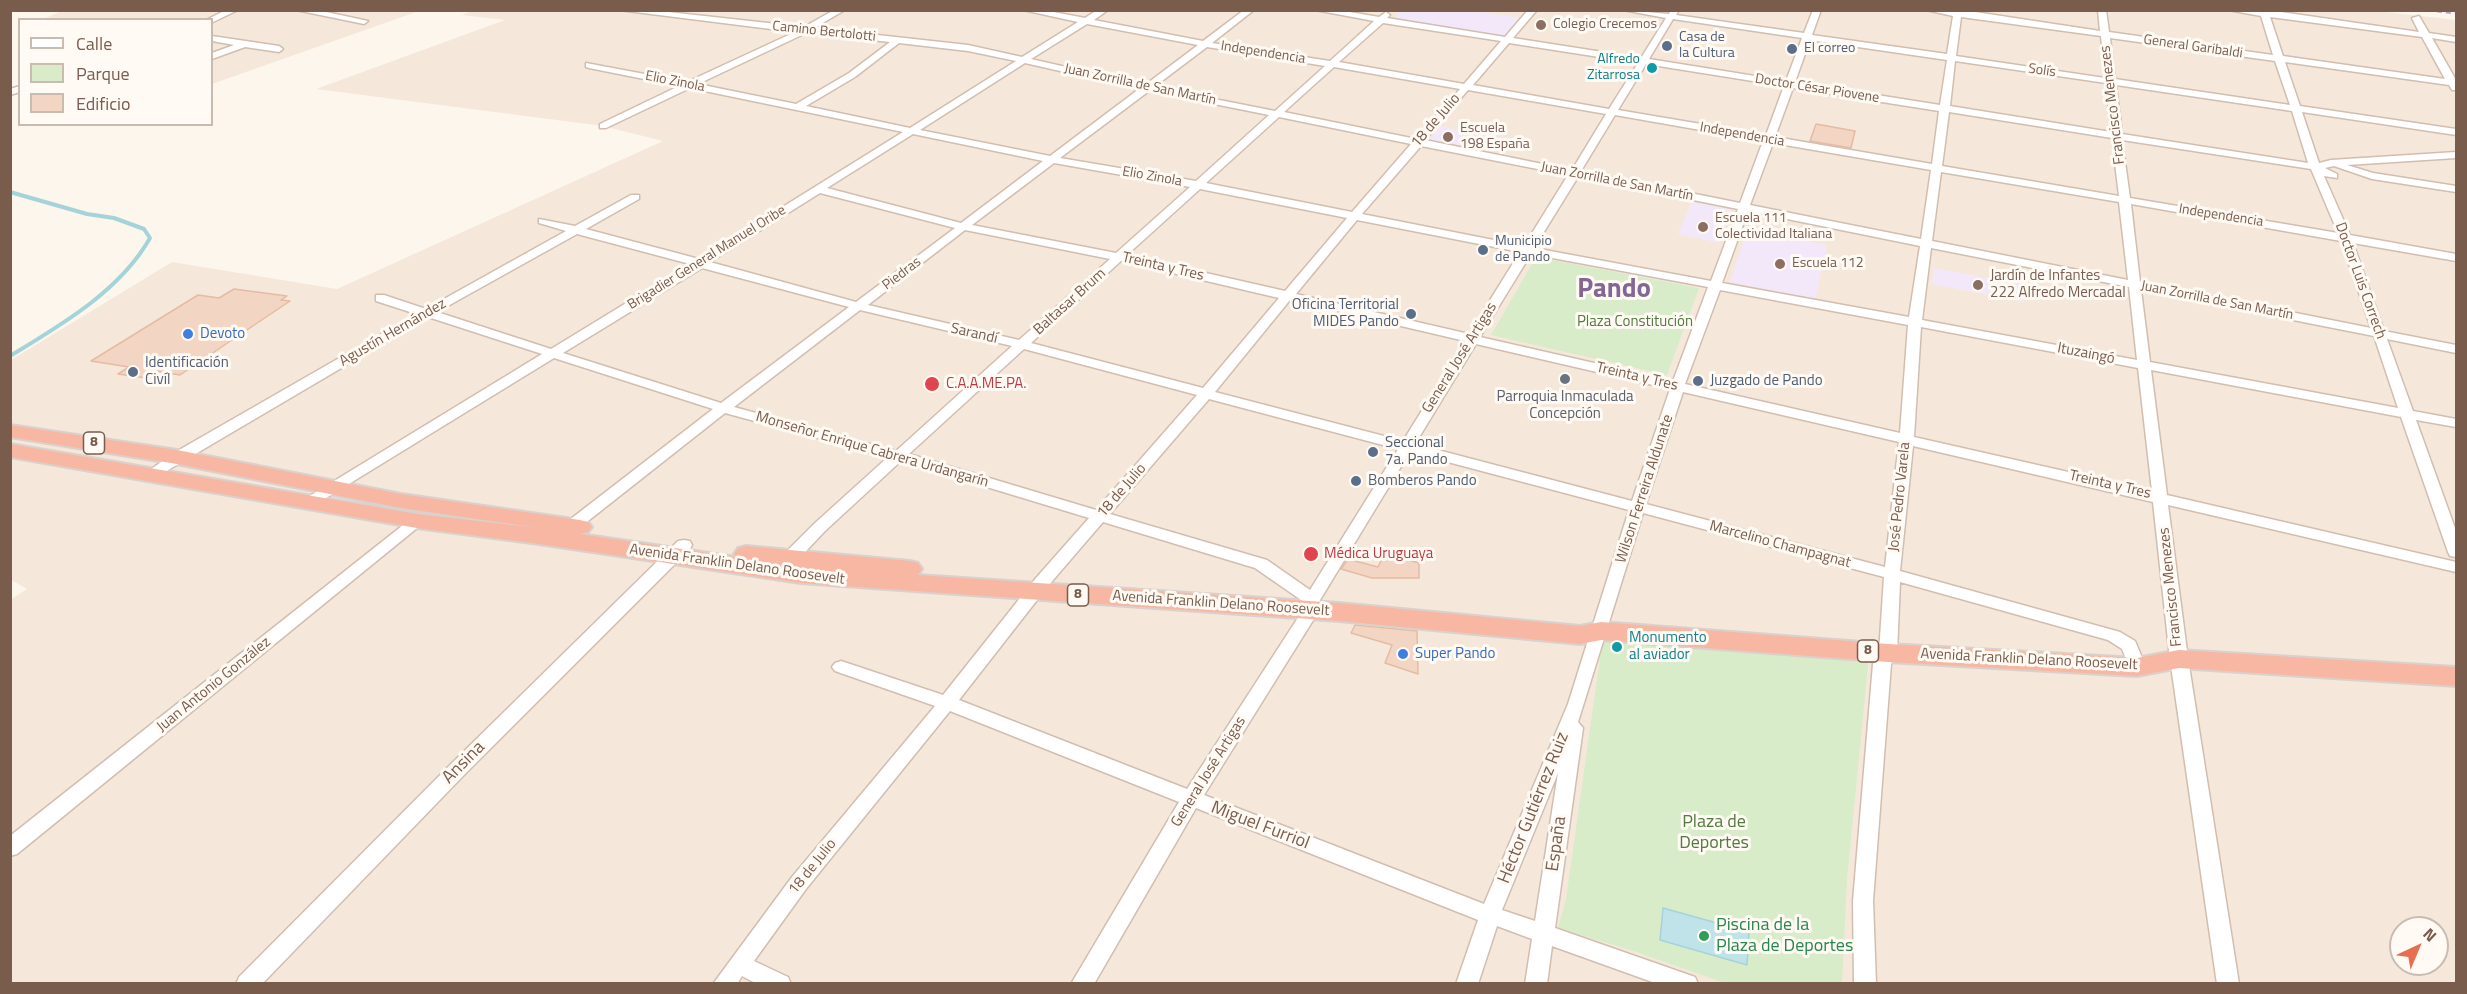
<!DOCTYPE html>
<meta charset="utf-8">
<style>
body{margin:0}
#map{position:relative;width:2467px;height:994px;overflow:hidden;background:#fdf6ec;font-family:"Titillium Web",sans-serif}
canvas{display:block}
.frame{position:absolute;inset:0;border:12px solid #7a5c4d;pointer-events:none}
.legend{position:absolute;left:18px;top:18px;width:195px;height:108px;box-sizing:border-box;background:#fffaf3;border:2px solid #cabbb1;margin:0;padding:8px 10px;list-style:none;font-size:18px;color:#7a5c4d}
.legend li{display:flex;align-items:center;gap:12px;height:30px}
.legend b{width:30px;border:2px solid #cabbb1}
.north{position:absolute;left:2389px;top:916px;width:60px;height:60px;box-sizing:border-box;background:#fffaf3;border:2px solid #cabbb1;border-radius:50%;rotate:44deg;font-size:16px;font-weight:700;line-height:24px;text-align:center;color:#7a5c4d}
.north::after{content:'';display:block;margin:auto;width:21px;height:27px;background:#e76f51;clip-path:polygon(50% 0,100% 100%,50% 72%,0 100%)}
</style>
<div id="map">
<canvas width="2467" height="994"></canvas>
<div class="frame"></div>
<ul class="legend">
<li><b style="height:8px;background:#fff"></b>Calle</li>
<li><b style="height:16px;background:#d8ecc9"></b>Parque</li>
<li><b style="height:16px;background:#f3d5c3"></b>Edificio</li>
</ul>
<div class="north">N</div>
</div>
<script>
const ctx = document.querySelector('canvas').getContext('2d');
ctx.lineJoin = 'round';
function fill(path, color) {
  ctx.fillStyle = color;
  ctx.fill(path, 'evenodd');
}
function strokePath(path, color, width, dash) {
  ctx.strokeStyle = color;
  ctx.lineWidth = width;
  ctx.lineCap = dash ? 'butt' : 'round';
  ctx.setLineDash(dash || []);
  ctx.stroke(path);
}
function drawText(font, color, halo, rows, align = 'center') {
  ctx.font = font + ' "Titillium Web",sans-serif';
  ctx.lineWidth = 6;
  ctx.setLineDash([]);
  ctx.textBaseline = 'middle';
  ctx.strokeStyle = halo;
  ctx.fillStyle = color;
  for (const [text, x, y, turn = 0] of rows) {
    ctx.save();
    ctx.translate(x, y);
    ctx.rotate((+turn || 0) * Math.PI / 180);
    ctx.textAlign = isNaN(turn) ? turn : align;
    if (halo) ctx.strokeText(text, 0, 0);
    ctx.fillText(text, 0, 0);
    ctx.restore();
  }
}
const residential = new Path2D(`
 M64 10 419 11 212 84V20H41Z
 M2368 10 2456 20V983H11L10 600 27 589 11 580V360L172 262 337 289 663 141 603 126 316 89 505 20 462 15 472 11ZM2401 928H2437V964H2401Z`);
const education = new Path2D(`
 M1473 10 1519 18 1504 36 1395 19 1399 15 1395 14 1399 11Z
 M1441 126 1458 130 1469 132 1458 145 1429 140Z
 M1692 201 1732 210 1719 243 1678 234Z
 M1747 230 1827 245 1815 299 1730 282Z
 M1934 268 2024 285V302L1932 284Z`);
const green = new Path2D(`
 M1536 257 1699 288 1667 375 1491 335Z
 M1605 635 1869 655 1847 880 1842 983H1725L1630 950 1558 928 1566 899 1600 658Z`);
const water = new Path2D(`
 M1663 908 1749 932 1747 965 1660 940Z`);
const stream = new Path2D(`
 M10 192 87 214 114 218 144 229 150 238C120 291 61 325 10 356`);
const building = new Path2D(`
 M1816 124 1855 131 1851 148 1810 141Z
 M234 289 287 296 281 300 290 301 180 375 156 371 146 378 118 374 129 367 91 361 198 295 219 298Z
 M1385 553 1419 563V578H1372L1341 569 1348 559 1378 567Z
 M1355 625 1417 631 1418 674 1385 663 1392 645 1351 633Z`);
const minor = new Path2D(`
 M226 10H238L213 22 206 20Z
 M296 10H317L368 21 364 24Z
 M619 10H650L804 27 834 10H845L814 28 968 45 1022 57 1078 22 1023 10H1043L1085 18 1097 10H1108L1094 20 1203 41 1244 10H1254L1212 43 1330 61 1374 21 1315 10H1338L1379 17 1386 12 1390 15 1387 18 1505 37 1528 10H1537L1513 38 1641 58 1666 18 1623 10 1669 14 1671 10H1679L1676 15 1804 33 1813 10H1821L1812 35 1947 54 1953 16 1926 10H1962L2100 31 2098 10H2106L2109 32 2273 55 2261 16 2228 10H2267L2419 32 2412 18 2419 16 2429 33 2456 37V42L2432 38 2456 80V90H2452L2449 85 2285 62 2300 106 2456 129V135L2302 112 2319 163 2331 160 2456 152V158L2347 165 2373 173 2456 186V192L2372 179 2334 166 2325 168 2337 174V178L2324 176 2350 235 2456 254V261L2353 243 2384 331 2456 345V353L2387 339 2413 411 2456 419V427L2416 420 2456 531V557L2450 556 2448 552 2401 417 2151 370 2167 495 2456 562V572L2168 505 2188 659 2239 984H2217L2170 659 2153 502 1913 446 1900 571 2120 632 2135 641 2146 667 2143 671 2137 673 2131 671 2122 649 2108 640 1900 582 1897 653 1891 664 1873 901 1876 984H1854L1853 901 1873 664 1879 653 1884 577 1643 513 1578 722 1583 728 1555 928 1695 977 1698 984H1658L1552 946 1547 984H1525L1532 939 1497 926 1478 984H1456L1478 920 1196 808 1094 984H1071L1179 802 950 711 806 889 754 961 788 977 791 984H757L742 976 737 984H713L792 877 935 706 835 671 832 667 835 663 841 661 943 695 1036 578 1089 518 901 461 825 531 790 568H778L776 564 778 560 815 523 888 457 725 413 569 536H559L556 532 559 528 713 409 554 358 313 506H303L300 503 303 500 542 354 428 317 158 476 153 478 146 473 172 454 416 314 376 301V295H384L426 309 566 231 539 223V219L575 226 631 195H639V199L586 229 699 259 903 132 690 88 606 128H600V124L679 86 589 68 586 67V63L687 82 795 32ZM1961 17 2101 36 2105 78 1956 56ZM2270 17 2422 37 2445 79 2283 56ZM1673 19 1802 38 1786 81 1649 59ZM1383 23 1501 41 1464 84 1339 62ZM1087 24 1198 45 1145 85 1031 59ZM806 33 890 42 849 73 796 104 698 84ZM2110 38 2275 61 2290 105 2115 79ZM1810 40 1947 60 1940 105 1795 82ZM899 43 968 51 1016 61 910 128 806 106 855 77ZM1509 43 1638 63 1609 109 1473 85ZM1207 47 1325 66 1275 111 1154 87ZM1955 61 2106 83 2111 132 1950 106ZM1025 63 1139 89 1050 156 920 130ZM1646 64 1784 86 1766 135 1618 110ZM1334 67 1460 89 1416 139 1284 112ZM2116 85 2292 111 2308 163 2122 134ZM1793 88 1939 111 1932 164 1775 137ZM1468 90 1606 114 1572 170 1425 140ZM1149 91 1269 115 1196 181 1060 158ZM1949 112 2112 138 2119 196 1942 166ZM1615 115 1763 141 1740 203 1581 171ZM1279 117 1411 144 1352 212 1206 183ZM913 134 1043 161 961 223 827 188ZM2122 140 2311 169 2338 233 2130 198ZM1773 143 1931 170 1921 239 1750 205ZM1421 146 1568 175 1524 246 1362 214ZM1054 163 1190 187 1116 253 972 225ZM1941 172 2119 202 2128 280 1932 241ZM1578 177 1738 209 1711 281 1534 248ZM1200 189 1347 218 1285 291 1127 255ZM820 193 955 228 856 302 710 262ZM2131 204 2341 241 2371 328 2140 282ZM1748 211 1920 246 1909 317 1722 283ZM1357 220 1520 252 1469 334 1296 294ZM965 230 1110 259 1019 340 868 305ZM577 234 690 264 551 349 437 312ZM1931 248 2129 287 2137 360 1922 320ZM1531 254 1708 287 1673 381 1480 337ZM1121 261 1279 298 1203 388 1031 343ZM702 268 849 307 721 403 563 353ZM1720 290 1908 325 1900 433 1685 384ZM2141 290 2374 336 2398 408 2150 362ZM1290 300 1465 341 1403 441 1215 392ZM860 310 1012 346 896 451 734 407ZM1921 327 2138 368 2152 491 1914 437ZM1476 344 1670 389 1632 501 1415 444ZM1024 349 1197 395 1096 510 909 454ZM1683 392 1899 442 1885 567 1646 504ZM1209 399 1398 449 1310 590 1267 560 1110 514ZM1410 452 1629 510 1568 704 1484 904 1204 795 1317 614 1320 600ZM1103 522 1255 568 1304 602 1303 610 1187 789 959 700 1048 586ZM1558 773 1535 921 1502 910Z
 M212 36 279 46 283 49 279 52 245 47 212 59V53L234 45 212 41Z
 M20 86V92L10 95V89Z
 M417 516 422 518 425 521 422 524 17 854 10 856V836L412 518Z
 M684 540 690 541 692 545 690 549 464 775 262 984H236L239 977 450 765 678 541Z`);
const highway = new Path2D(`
 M10 425 177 450 401 494 580 520 588 522 592 527 588 532 580 534 736 557 734 554 738 548 746 546 910 561 918 563 922 569 918 575 1339 603 1580 626 1601 622 1888 644 2137 658 2179 650 2456 667V686L2179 668 2137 676 1888 662 1601 640 1580 644 1339 621 801 583 532 543 417 528 10 457V444L417 514 539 528 401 508 177 464 10 437Z`);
const rail = new Path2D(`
 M2428 10 2456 13`);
const markers = [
 [1541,25,6,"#8d6e63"],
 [1667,46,6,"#5c6f8a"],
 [1792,49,6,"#5c6f8a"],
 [1652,68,6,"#0f9aa8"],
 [1448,137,6,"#8d6e63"],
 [1703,227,6,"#8d6e63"],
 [1483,250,6,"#5c6f8a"],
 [1780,264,6,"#8d6e63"],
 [1978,285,6,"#8d6e63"],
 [1411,314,6,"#5c6f8a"],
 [188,334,6,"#3f7fe0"],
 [133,372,6,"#5c6f8a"],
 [1565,379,6,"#6b7280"],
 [1698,381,6,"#5c6f8a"],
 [932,384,8,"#e0444e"],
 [1373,452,6,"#5c6f8a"],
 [1356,481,6,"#5c6f8a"],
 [1311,554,8,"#e0444e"],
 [1617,647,6,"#0f9aa8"],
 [1403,654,6,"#3f7fe0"],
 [1704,936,6,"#2e9e5b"]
];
const farEducationnames = [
 ["Colegio Crecemos",1553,25],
 ["Escuela",1460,129],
 ["198 España",1460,145],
 ["Escuela 111",1715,219],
 ["Colectividad Italiana",1715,235],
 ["Escuela 112",1792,264]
];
const farStreetnames = [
 ["Camino Bertolotti",824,32,6],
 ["General Garibaldi",2193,47,8],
 ["Independencia",1263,53,9],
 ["Solís",2042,71,8],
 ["Elio Zinola",675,82,11],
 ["Juan Zorrilla de San Martín",1140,85,12],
 ["Doctor César Piovene",1817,89,9],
 ["Independencia",1742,135,10],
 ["Elio Zinola",1152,177,10],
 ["Juan Zorrilla de San Martín",1617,182,11],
 ["Independencia",2221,216,9],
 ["Brigadier General Manuel Oribe",707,258,-32],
 ["Piedras",902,274,-37],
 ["Juan Zorrilla de San Martín",2217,301,11]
];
const farServicenames = [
 ["Casa de",1679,38],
 ["la Cultura",1679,54],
 ["El correo",1804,49],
 ["Municipio",1495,242],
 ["de Pando",1495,258]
];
const farCulturenames = [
 ["Alfredo",1640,60],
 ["Zitarrosa",1640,76]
];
const shields = [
 [94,443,21],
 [1078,595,21],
 [1868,651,21]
];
const shieldNames = [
 ["8",94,443],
 ["8",1078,595],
 ["8",1868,651]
];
const streetNames = [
 ["Francisco Menezes",2113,105,-97],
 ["18 de Julio",1436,121,-49],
 ["Treinta y Tres",1163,267,13],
 ["Doctor Luis Correch",2360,281,70],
 ["Baltasar Brum",1070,302,-42],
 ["Agustín Hernández",393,333,-30],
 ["Sarandí",974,334,13],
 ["Ituzaingó",2086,354,11],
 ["General José Artigas",1460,358,-58],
 ["Treinta y Tres",1637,377,13],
 ["Monseñor Enrique Cabrera Urdangarín",872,450,16],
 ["Treinta y Tres",2110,485,13],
 ["Wilson Ferreira Aldunate",1645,489,-72],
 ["18 de Julio",1122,491,-49],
 ["José Pedro Varela",1900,497,-84],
 ["Marcelino Champagnat",1780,545,15],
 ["Avenida Franklin Delano Roosevelt",737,565,8],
 ["Francisco Menezes",2171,587,-96],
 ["Avenida Franklin Delano Roosevelt",1221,604,4],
 ["Avenida Franklin Delano Roosevelt",2029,660,3],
 ["Juan Antonio González",214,685,-39],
 ["General José Artigas",1209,772,-58],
 ["18 de Julio",813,867,-51]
];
const educationNames = [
 ["Jardín de Infantes",1990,276],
 ["222 Alfredo Mercadal",1990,293]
];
const serviceNames = [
 ["Oficina Territorial",1399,305,"right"],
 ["MIDES Pando",1399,322,"right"],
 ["Identificación",145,363],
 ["Civíl",145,380],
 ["Juzgado de Pando",1710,381],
 ["Seccional",1385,443],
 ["7a. Pando",1385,460],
 ["Bomberos Pando",1368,481]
];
const parkNames = [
 ["Plaza Constitución",1635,322]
];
const shopNames = [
 ["Devoto",200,334],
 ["Super Pando",1415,654]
];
const healthNames = [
 ["C.A.A.ME.PA.",946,384],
 ["Médica Uruguaya",1324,554]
];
const worshipNames = [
 ["Parroquia Inmaculada",1565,397],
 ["Concepción",1565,414]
];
const cultureNames = [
 ["Monumento",1629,638],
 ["al aviador",1629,655]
];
const nearStreetnames = [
 ["Ansina",464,763,-45],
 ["Héctor Gutiérrez Ruiz",1534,808,-68],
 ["Miguel Furriol",1260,826,21],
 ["España",1557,844,-82]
];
const nearParknames = [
 ["Plaza de",1714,823],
 ["Deportes",1714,844]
];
const nearLeisurenames = [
 ["Piscina de la",1716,926],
 ["Plaza de Deportes",1716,947]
];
const townNames = [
 ["Pando",1614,290]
];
fill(residential, '#f5e8da');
fill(education, '#f3e8fa');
fill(green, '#d8ecc9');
fill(water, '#bfe3e8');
strokePath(water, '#a5d3da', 1.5);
strokePath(stream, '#a5d3da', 4);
fill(building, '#f3d5c3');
strokePath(building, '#e6bba3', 1.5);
strokePath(minor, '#d1beb0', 3);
strokePath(highway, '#dad1cd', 4);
fill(minor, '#fff');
fill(highway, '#f7b7a3');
strokePath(rail, '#b9a8c9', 3, [5, 4]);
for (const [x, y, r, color] of markers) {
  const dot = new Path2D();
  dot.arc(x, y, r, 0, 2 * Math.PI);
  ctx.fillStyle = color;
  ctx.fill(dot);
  strokePath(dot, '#fffaf3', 2);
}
drawText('14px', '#785e54', '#fffaf3', farEducationnames, 'left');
drawText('14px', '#7a5c4d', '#fffaf3', farStreetnames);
drawText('14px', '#4e5e75', '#fffaf3', farServicenames, 'left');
drawText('14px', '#0d838f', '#fffaf3', farCulturenames, 'right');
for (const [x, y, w] of shields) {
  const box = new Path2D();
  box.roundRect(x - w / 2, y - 11, w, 22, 4.5);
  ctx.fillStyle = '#fffaf3';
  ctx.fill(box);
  strokePath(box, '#7a5c4d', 1.5);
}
drawText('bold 14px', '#7a5c4d', null, shieldNames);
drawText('15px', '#7a5c4d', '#fffaf3', streetNames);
drawText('15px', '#785e54', '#fffaf3', educationNames, 'left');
drawText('15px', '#4e5e75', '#fffaf3', serviceNames, 'left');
drawText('15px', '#537a41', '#fffaf3', parkNames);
drawText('15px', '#366cbe', '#fffaf3', shopNames, 'left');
drawText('15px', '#be3a42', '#fffaf3', healthNames, 'left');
drawText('15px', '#5b616d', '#fffaf3', worshipNames);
drawText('15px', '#0d838f', '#fffaf3', cultureNames, 'left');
drawText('18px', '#7a5c4d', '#fffaf3', nearStreetnames);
drawText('18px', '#537a41', '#fffaf3', nearParknames);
drawText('18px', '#27864d', '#fffaf3', nearLeisurenames, 'left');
drawText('bold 27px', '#846695', '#fffaf3', townNames);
</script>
